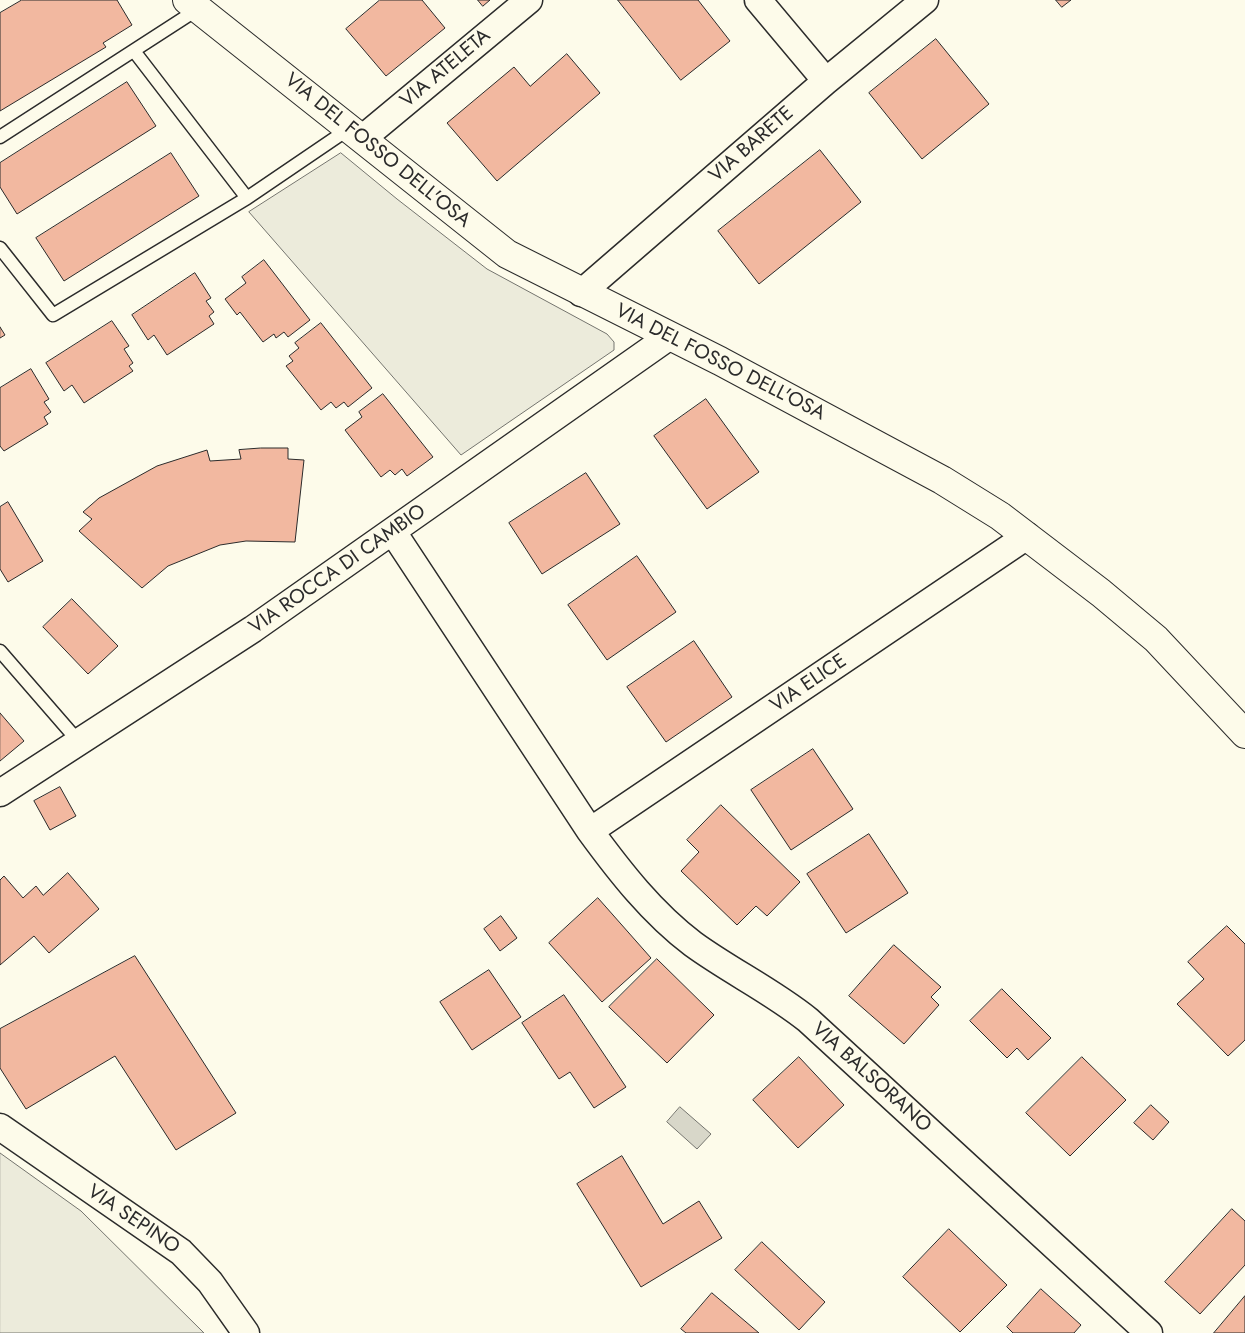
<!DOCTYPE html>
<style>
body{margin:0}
canvas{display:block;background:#fdfbea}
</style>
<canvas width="1245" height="1333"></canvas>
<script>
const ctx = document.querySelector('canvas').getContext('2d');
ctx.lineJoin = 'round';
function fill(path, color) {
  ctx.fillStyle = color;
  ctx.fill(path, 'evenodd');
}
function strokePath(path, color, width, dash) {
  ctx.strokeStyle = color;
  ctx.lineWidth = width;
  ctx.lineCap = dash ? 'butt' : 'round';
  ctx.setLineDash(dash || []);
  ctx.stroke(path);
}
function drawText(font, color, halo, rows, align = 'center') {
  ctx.font = font + ' Jost,sans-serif';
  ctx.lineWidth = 4;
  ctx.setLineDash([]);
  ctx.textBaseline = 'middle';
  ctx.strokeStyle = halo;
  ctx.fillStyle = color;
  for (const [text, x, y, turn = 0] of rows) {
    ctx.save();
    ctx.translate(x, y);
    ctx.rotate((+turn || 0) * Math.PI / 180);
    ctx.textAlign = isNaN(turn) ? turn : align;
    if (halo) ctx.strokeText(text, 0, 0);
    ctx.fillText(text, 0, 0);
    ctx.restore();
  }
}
const green = new Path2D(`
 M341 153 397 199 487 269 607 334 614 342V350L461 455 249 212Z
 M0 1153 81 1211 204 1333H0Z`);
const water = new Path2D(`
 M680 1107 711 1134 697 1149 667 1122Z`);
const building = new Path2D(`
 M22 0H117L132 25 103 43 106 47 0 111V13Z
 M380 0H422L445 28 386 76 346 29Z
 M478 0H490L483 6Z
 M618 0H698L730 41 681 80Z
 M1056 0H1071L1062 7Z
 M936 39 989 104 922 159 869 93Z
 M567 54 600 93 497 181 447 123 514 67 530 86Z
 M127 82 156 126 17 214 0 187V163Z
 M820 150 861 202 759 284 718 231Z
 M171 153 199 196 64 281 36 238Z
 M264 260 310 320 288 337 284 332 276 338 274 334 263 342 240 312 237 315 225 299 246 283 242 277Z
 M195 273 211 298 206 301 214 312 209 316 214 324 167 355 154 335 148 340 132 315Z
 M112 321 129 346 124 349 133 363 129 366 133 371 84 403 72 385 64 391 46 363Z
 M321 323 372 388 348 407 344 402 336 408 331 402 321 410 286 366 293 361 289 356 299 348 295 343Z
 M0 327 5 335 0 338Z
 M31 369 49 399 44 402 51 412 44 417 48 424 4 451 0 446V388Z
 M383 394 433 457 407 476 402 469 395 475 390 470 381 477 345 430 362 417 359 412Z
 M706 399 759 472 707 509 654 436Z
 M261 448H288V459L304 460 295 542 246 541 220 545 168 566 142 588 79 531 92 519 83 512 99 498 157 466 207 450 210 461 241 459 239 450Z
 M586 473 620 524 542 574 509 523Z
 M8 502 43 561 8 582 0 569V507Z
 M637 556 676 612 607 660 568 605Z
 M72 599 118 646 88 674 43 627Z
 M694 641 732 697 666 742 627 687Z
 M0 713 24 741 0 761Z
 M813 749 853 809 791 850 751 790Z
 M60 787 76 816 50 830 34 801Z
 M721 805 800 882 767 916 756 906 737 925 681 871 699 852 687 840Z
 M869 834 908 893 846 933 807 874Z
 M68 873 99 909 49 953 34 936 0 965V880L4 876 23 898 36 886 43 895Z
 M598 898 651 958 602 1002 549 943Z
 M501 916 517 938 500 951 484 929Z
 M1227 926 1245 944V1040L1228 1056 1177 1004 1204 979 1188 962Z
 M894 945 941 987 931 997 939 1005 904 1044 849 996Z
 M135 956 236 1113 176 1150 115 1056 26 1109 0 1068V1029Z
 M657 959 714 1015 667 1063 609 1007Z
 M489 970 521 1017 472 1050 440 1002Z
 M1002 989 1051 1038 1028 1060 1017 1048 1007 1058 970 1021Z
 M564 995 626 1087 594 1108 570 1072 559 1079 522 1023Z
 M799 1057 844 1105 798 1148 753 1100Z
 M1082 1057 1126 1100 1070 1156 1026 1113Z
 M1151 1105 1169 1122 1153 1140 1134 1123Z
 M622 1156 663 1224 699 1201 722 1238 641 1287 577 1184Z
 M1232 1209 1245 1221V1265L1200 1314 1165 1282Z
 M949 1229 1007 1285 960 1332 903 1277Z
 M762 1242 825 1302 799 1330 735 1270Z
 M1041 1289 1081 1325 1074 1333H1013L1007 1327Z
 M712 1293 759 1333H686L681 1329Z
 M1245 1296V1333H1214Z`);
const service = new Path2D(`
 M134 51 247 198
 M0 137 198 9
 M0 248 53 315 247 198 350 128
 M0 651 79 742`);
const minor = new Path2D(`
 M758 0 826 81
 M363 138 529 0
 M581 293 826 81 925 0
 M393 532 590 831C620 872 652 913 693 944 730 971 772 991 808 1020L1149 1333
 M0 793 253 629 670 336
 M590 831 1027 536
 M0 1127 181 1252 210 1282 246 1333`);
const tertiary = new Path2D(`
 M187 0 507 254 720 361 942 480 1000 516 1101 593 1156 639 1245 734`);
const streetNames = [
 ["VIA ATELETA",446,69,-40],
 ["VIA BARETE",752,145,-41],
 ["VIA DEL FOSSO DELL'OSA",377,151,39],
 ["VIA DEL FOSSO DELL'OSA",720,363,27],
 ["VIA ROCCA DI CAMBIO",338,570,-35],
 ["VIA ELICE",809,684,-34],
 ["VIA BALSORANO",871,1078,42],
 ["VIA SEPINO",133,1220,34]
];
fill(green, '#ecebdb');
strokePath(green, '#74746e', 1);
fill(water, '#d8d7c9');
strokePath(water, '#74746e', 1);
fill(building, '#f2b8a0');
strokePath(building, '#2b2b2b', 1);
strokePath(service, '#2b2b2b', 15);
strokePath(minor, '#2b2b2b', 29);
strokePath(tertiary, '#2b2b2b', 30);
strokePath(service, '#fdfbea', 12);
strokePath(minor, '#fdfbea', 26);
strokePath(tertiary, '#fdfbea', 28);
drawText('20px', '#2b2b2b', '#fdfbea', streetNames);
</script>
